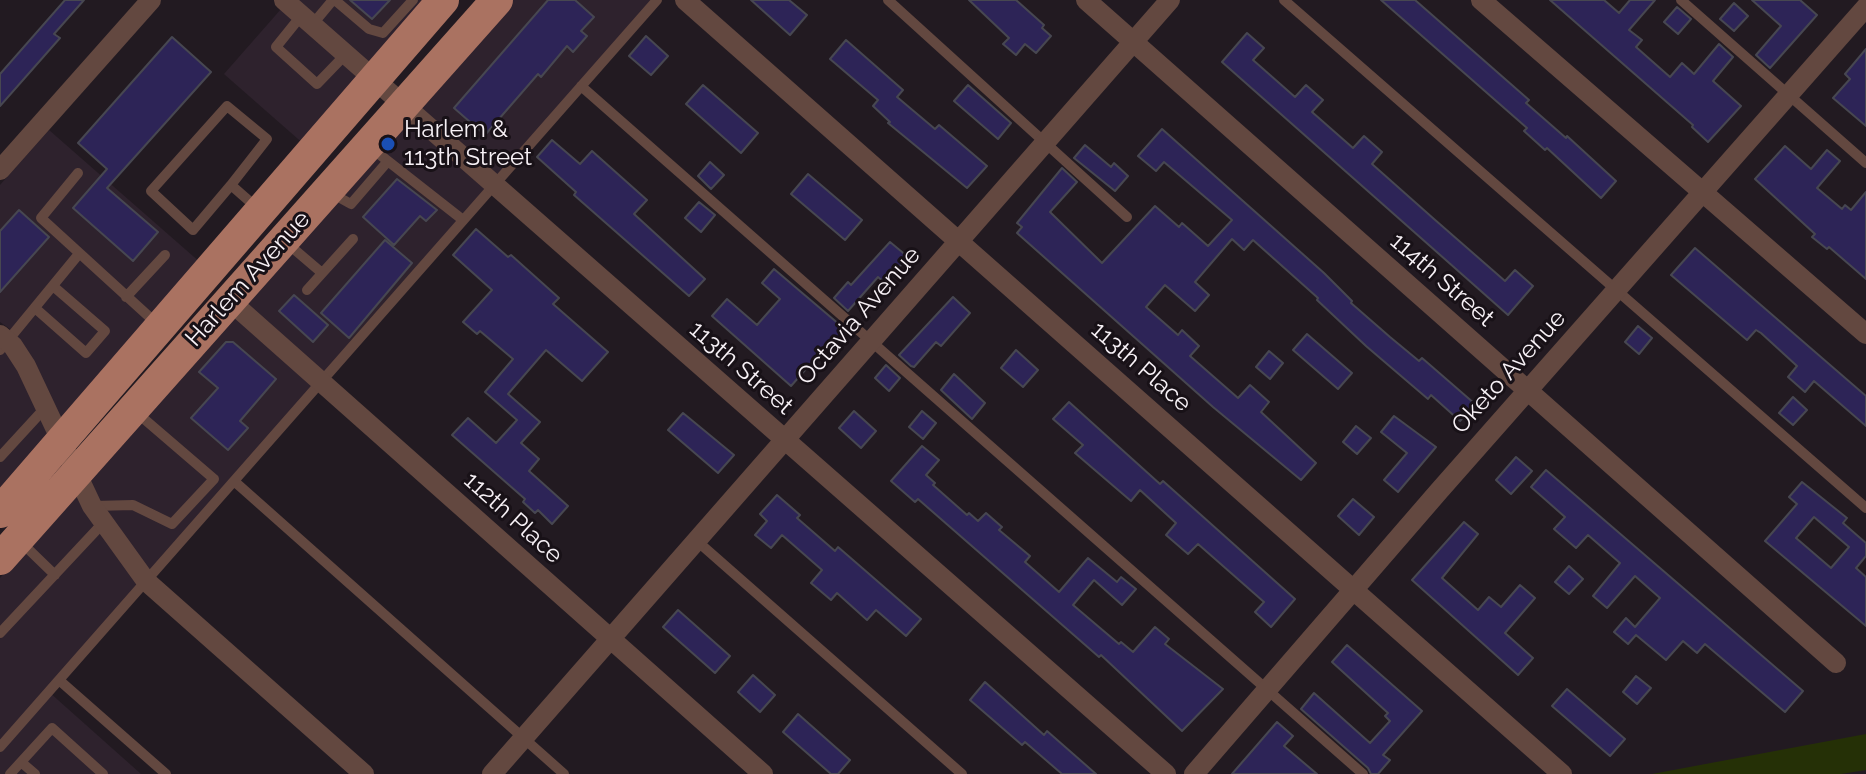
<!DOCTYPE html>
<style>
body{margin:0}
canvas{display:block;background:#221a21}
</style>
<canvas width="1866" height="774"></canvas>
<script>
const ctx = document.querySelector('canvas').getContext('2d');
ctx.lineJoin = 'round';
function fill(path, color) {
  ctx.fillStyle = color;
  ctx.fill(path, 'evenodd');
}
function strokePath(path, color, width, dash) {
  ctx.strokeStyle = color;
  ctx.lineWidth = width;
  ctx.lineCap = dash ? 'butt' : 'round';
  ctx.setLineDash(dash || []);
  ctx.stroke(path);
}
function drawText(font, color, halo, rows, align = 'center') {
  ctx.font = font + ' Raleway,sans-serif';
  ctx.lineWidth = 6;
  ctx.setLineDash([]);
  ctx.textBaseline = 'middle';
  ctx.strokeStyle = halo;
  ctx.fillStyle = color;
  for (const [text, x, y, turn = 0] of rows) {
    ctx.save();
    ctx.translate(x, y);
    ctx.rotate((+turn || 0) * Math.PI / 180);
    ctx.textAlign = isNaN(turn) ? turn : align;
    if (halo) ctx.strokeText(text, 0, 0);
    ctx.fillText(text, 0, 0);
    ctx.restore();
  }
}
const built = new Path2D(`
 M289 0H437L306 146 224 74Z
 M507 0H657L49 692 141 774H0V578Z
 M49 130 202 264 0 495V341L10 329 0 322V185Z`);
const green = new Path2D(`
 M1866 734V770L1841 774H1652Z`);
const building = new Path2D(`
 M65 0H84L54 34 60 38 0 106V74Z
 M350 0H390L372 19Z
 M548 0H575L594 17 581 31 587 36 573 52 567 46 541 77 538 74 485 135 454 108Z
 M751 0H789L807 15 790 35Z
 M969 0H1016L1044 25 1042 28 1051 36 1036 53 1025 44 1016 55 1003 44 1009 38Z
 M1381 0H1415L1529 100 1526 103 1566 138 1567 136 1616 181 1601 198 1547 148 1545 150 1524 131 1527 128Z
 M1550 0H1604L1619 13 1630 0H1655L1629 30 1642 40 1636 47 1670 77 1682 63 1694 74 1719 44 1733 57 1713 81 1741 106 1708 142 1692 127 1693 125Z
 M1752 0H1800L1817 15 1770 68 1756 55 1781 26Z
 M1734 3 1748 16 1734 31 1720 19Z
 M1677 7 1691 19 1678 34 1664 22Z
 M1247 33 1264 48 1253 60 1295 97 1306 85 1323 100 1312 112 1353 148 1364 136 1382 152 1372 164 1434 219 1505 281 1515 270 1533 286 1508 315 1222 62Z
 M646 36 668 56 651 75 629 56Z
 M172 37 211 72 107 188 158 232 133 261 73 208 107 169 78 143Z
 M846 40 903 90 897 97 935 129 939 125 987 166 967 188 888 123 890 122 873 106 878 100 830 59Z
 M1866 49V126L1833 98 1850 79 1845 74Z
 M703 85 758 133 741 153 686 104Z
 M968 85 1011 123 998 139 954 101Z
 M1162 129 1324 273 1352 301 1351 303 1390 337 1419 361 1422 358 1475 404 1460 421 1431 395 1428 399 1366 346 1317 300 1318 298 1253 240 1244 250 1232 239 1195 282 1209 295 1195 311 1165 285 1146 307 1178 335 1182 330 1199 346 1190 356 1238 398 1250 385 1269 402 1261 412 1316 463 1301 480 1213 407 1017 233 1022 227 1017 223 1062 168 1077 182 1050 212 1102 263 1155 206 1179 227 1182 223 1208 246 1232 220 1164 162 1156 171 1138 156Z
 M552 140 580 164 592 151 647 200 634 214 705 279 689 296 574 195 576 192 537 157Z
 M1085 145 1111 167 1114 163 1128 176 1115 191 1074 158Z
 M1785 146 1811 169 1827 150 1840 161 1817 188 1842 209 1845 205 1851 210 1866 192V279L1829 247 1827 249 1812 237 1815 234 1755 179Z
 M710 162 724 175 711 189 698 176Z
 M808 174 862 220 845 240 791 194Z
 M397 179 437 210 426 221 420 216 394 245 363 217Z
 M699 202 715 215 701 232 685 218Z
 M19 210 49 237 0 292V231Z
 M476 229 508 257 511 255 559 298 553 304 608 352 582 381 546 350 508 394 540 422 521 443 539 459 529 471 568 506 552 524 538 510 535 513 523 502 525 499 452 435 468 418 496 443 517 420 485 392 513 359 480 331 477 334 463 322 492 290 453 255Z
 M385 240 412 263 349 338 321 313Z
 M890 242 908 257 885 283 878 277 848 311 834 298 848 282 851 285Z
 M1695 248 1866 396V426L1814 381 1805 392 1788 377 1797 366 1761 333 1756 330 1747 340 1671 275Z
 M774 269 847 331 838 341 834 337 791 386 712 316 727 299 757 325 780 299 762 283Z
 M294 295 328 325 313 342 279 311Z
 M953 297 970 313 941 346 936 342 914 367 911 366 899 355Z
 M1638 326 1652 338 1639 354 1625 342Z
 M1307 334 1352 373 1338 389 1293 350Z
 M226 342H233L276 379 240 421 248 428 228 450 191 418 218 388 199 372Z
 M1016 350 1038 370 1023 387 1001 368Z
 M1269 351 1283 363 1270 379 1256 367Z
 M886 365 900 378 889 391 875 378Z
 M954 374 985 403 972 419 941 390Z
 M1793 397 1807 410 1793 425 1779 413Z
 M1069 402 1160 484 1163 481 1295 599 1271 627 1255 612 1264 602 1198 544 1188 554 1166 535 1176 523 1140 490 1131 501 1075 453 1083 445 1053 419Z
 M854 411 876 431 861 448 839 428Z
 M922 411 936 423 923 439 909 427Z
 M683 413 734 455 718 473 668 430Z
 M1394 416 1436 447 1398 492 1384 480 1407 453 1381 432Z
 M1356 426 1371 438 1357 454 1343 442Z
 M922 446 939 460 926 475 935 483 933 485 967 515 969 513 978 521 986 513 1002 527 999 530 1030 556 1025 562 1059 592 1088 558 1117 582 1121 577 1136 589 1122 605 1094 580 1073 605 1119 644 1121 642 1133 652 1155 627 1169 639 1165 644 1223 689 1182 731 1101 655 1099 657 918 499 915 502 891 481Z
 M1516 457 1532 471 1511 494 1496 480Z
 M1546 470 1803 691 1785 712 1705 644 1697 653 1683 641 1666 660 1636 635 1628 644 1614 632 1626 618 1635 627 1660 598 1635 576 1607 608 1593 596 1620 563 1588 535 1576 548 1554 529 1565 517 1531 487Z
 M1802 482 1847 518 1843 523 1866 543V556L1856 568 1866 577V626L1765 541 1797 504 1789 497ZM1814 517 1849 547 1831 568 1796 538Z
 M777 495 800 515 797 518 835 551 838 547 921 619 906 636 876 610 867 620 837 593 831 600 811 583 822 570 782 535 771 548 755 535 767 521 760 514Z
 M1353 499 1374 517 1359 535 1338 516Z
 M1464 522 1478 534 1442 578 1478 610 1489 597 1501 607 1520 585 1535 598 1505 633 1533 658 1518 675 1412 580Z
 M1569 566 1583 579 1569 594 1555 582Z
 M678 610 730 656 715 673 663 627Z
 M1347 645 1422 711 1383 755 1390 760 1378 774H1371L1368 768 1301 709 1314 693 1370 743 1390 721 1385 716 1388 713 1332 662Z
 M753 675 775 695 760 712 738 692Z
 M1636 676 1651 688 1637 704 1623 692Z
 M985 682 1044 735 1047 731 1096 774H1062L1025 742 1022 745 970 700Z
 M1567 689 1625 739 1610 756 1552 706Z
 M798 714 850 760 838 774H831L783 732Z
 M1277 722 1293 736 1284 746 1317 774H1232Z`);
const service = new Path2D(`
 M888 0 1127 217
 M1284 0 1866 508
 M1681 0 1866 163
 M301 16 276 47 317 84 345 55
 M312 25 332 1H336L369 29 383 33 413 0
 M581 86 1363 774
 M370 147 463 220
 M78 173 41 218 156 323
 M231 185 267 139 227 106 151 191 193 230 231 185 256 207
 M333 194 351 204 388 161
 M288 244 322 273
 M307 290 353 239
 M126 297 165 255
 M35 308 86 353 105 331 53 286
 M0 350 78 255
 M0 457 45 408
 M234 481 564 774
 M94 506 133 505 172 524 214 479 136 412
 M697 541 962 774
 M22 543 55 575
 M0 633 103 523
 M59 680 166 774
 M0 747 657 0
 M21 762 35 774
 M10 774 52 728 103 774`);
const minor = new Path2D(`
 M284 0 1166 774
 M685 0 1562 774
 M1086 0 1836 663
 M1481 0 1866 334
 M0 170 151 0
 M229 300 763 774
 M0 335 13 346 26 366 92 506 146 581 364 774
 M492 774 1170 0
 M1194 774 1439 491 1866 7`);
const primary = new Path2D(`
 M0 512 443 0
 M0 559 497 0`);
const markers = [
 [388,144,8,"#1a4fb4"]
];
const poiNames = [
 ["Harlem &",404,130],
 ["113th Street",404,158]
];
const streetNames = [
 ["Harlem Avenue",248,279,-48],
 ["114th Street",1442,280,41],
 ["Octavia Avenue",859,316,-49],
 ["113th Place",1141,367,41],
 ["113th Street",741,368,41],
 ["Oketo Avenue",1509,372,-48],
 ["112th Place",513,518,42]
];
fill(built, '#2e222d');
fill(green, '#253006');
fill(building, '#2d2457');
strokePath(building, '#474751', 2);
strokePath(service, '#634840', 10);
strokePath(minor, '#634840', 20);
strokePath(primary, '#aa7261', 32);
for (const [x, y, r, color] of markers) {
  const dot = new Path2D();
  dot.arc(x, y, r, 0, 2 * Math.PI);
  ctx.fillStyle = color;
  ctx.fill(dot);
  strokePath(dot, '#181117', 3);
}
drawText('24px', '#f7f1f6', '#181117', poiNames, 'left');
drawText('24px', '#f7f1f6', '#181117', streetNames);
</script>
